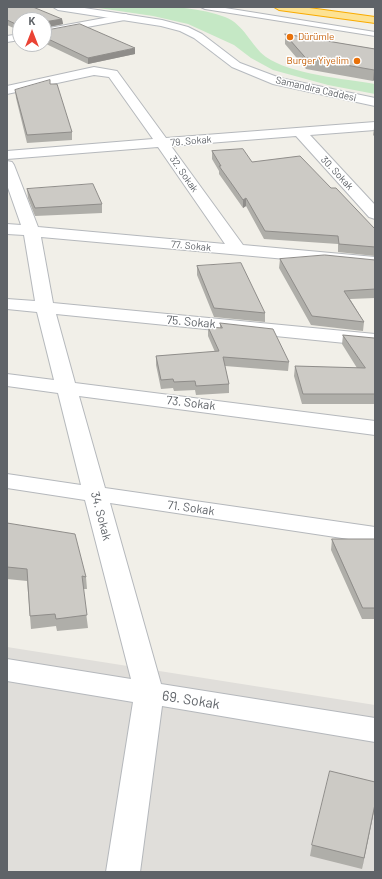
<!DOCTYPE html>
<meta charset="utf-8">
<style>
body{margin:0}
#map{position:relative;width:382px;height:879px;overflow:hidden;background:#f1efe8;font-family:Barlow,sans-serif}
canvas{display:block}
.frame{position:absolute;inset:0;border:8px solid #5f6368;pointer-events:none}
.north{position:absolute;left:12px;top:12px;width:40px;height:40px;box-sizing:border-box;background:#fff;border:1px solid #bfc1c3;border-radius:50%;rotate:0deg;font-size:11px;font-weight:700;line-height:16px;text-align:center;color:#5f6368}
.north::after{content:'';display:block;margin:auto;width:14px;height:18px;background:#ea4335;clip-path:polygon(50% 0,100% 100%,50% 72%,0 100%)}
</style>
<div id="map">
<canvas width="382" height="879"></canvas>
<div class="frame"></div>
<div class="north">K</div>
</div>
<script>
const ctx = document.querySelector('canvas').getContext('2d');
ctx.lineJoin = 'round';
function fill(path, color) {
  ctx.fillStyle = color;
  ctx.fill(path, 'evenodd');
}
function strokePath(path, color, width, dash) {
  ctx.strokeStyle = color;
  ctx.lineWidth = width;
  ctx.lineCap = dash ? 'butt' : 'round';
  ctx.setLineDash(dash || []);
  ctx.stroke(path);
}
function drawText(font, color, halo, rows, align = 'center') {
  ctx.font = font + ' Barlow,sans-serif';
  ctx.lineWidth = 3;
  ctx.setLineDash([]);
  ctx.textBaseline = 'middle';
  ctx.strokeStyle = halo;
  ctx.fillStyle = color;
  for (const [text, x, y, turn = 0] of rows) {
    ctx.save();
    ctx.translate(x, y);
    ctx.rotate((+turn || 0) * Math.PI / 180);
    ctx.textAlign = isNaN(turn) ? turn : align;
    if (halo) ctx.strokeText(text, 0, 0);
    ctx.fillText(text, 0, 0);
    ctx.restore();
  }
}
const industrial = new Path2D(`
 M7 647 375 705V872H7Z`);
const green = new Path2D(`
 M92 7C134 7 185 2 225 17 244 24 251 46 266 57 290 74 345 79 375 84V94L328 85 273 70 251 58 234 45 188 24 153 16Z`);
const service = new Path2D(`
 M201 7H219L375 32V36L205 9Z`);
const minor = new Path2D(`
 M126 14 131 17 130 19 44 35V29Z
 M20 34V40L7 42V36Z
 M94 67 117 71 166 138 375 122V130L310 135 375 205V219L369 217 296 136 171 146 243 245 375 257V267L41 237 53 303 375 334V346L56 314 75 383 375 421V435L79 396 105 488 375 527V543L110 503 161 684 375 718V742L162 706 140 872H106L133 702 7 681V659L131 679 85 500 7 488V474L81 485 58 393 7 386V374L54 380 37 312 7 309V299L35 301 24 235 7 234V224L21 225 7 185V161L12 162 14 165 38 227 225 244 158 147 7 159V151L153 139 109 77 94 75 7 94V86Z`);
const secondary = new Path2D(`
 M53 7H78L162 20 188 27 202 34 240 63 280 78 375 98V106L273 84 232 67 194 38 180 31 161 26 58 10Z`);
const motorway = new Path2D(`
 M274 7H302L375 17V23L279 10Z`);
const wall = new Path2D(`
 M7 7 62 19 63 24 44 28V20H20V31L7 25Z
 M44 31 135 54 88 64 44 43Z
 M285 34 375 49V79L373 81 306 69 285 44Z
 M50 84 72 132V140L27 143 16 98 15 90Z
 M375 127V137L373 135 374 128Z
 M212 151 252 162 331 188 375 229V256L338 252V244L264 239 246 206 243 208 219 174V171L212 159Z
 M27 189 102 204V213L35 216 28 198Z
 M280 259 375 260V298L350 299 364 322 363 331 311 325 279 268Z
 M197 266 265 313V322L214 317 197 275Z
 M220 323 289 362 288 371 225 366 229 384V393L196 395 195 390 174 391 173 388 161 389 156 365V356L215 352 208 336V327L220 328Z
 M343 335 375 339V404H302L294 376 295 366 357 368 342 344Z
 M7 523 86 577 87 589H83L88 628 57 631 56 626 31 629 30 616 27 581 7 579Z
 M332 539H375V619H362L331 550Z
 M375 782V806L362 869 310 856 312 845Z`);
const shadedWall = new Path2D(`
 M62 19 63 24 44 28V22Z
 M135 48V54L88 64V58Z
 M374 70H375V79L373 81Z
 M246 198V206L243 208V200Z
 M375 804V806L362 869 364 858Z`);
const building = new Path2D(`
 M7 7H33L62 19 44 22V20H20V26L7 20Z
 M80 24 135 48 88 58 44 37V31Z
 M285 34 375 49V70H374L306 58Z
 M50 80V84H57L72 132 27 135 15 90Z
 M243 149 252 162 300 156 331 188H336L375 229V247L339 244 338 236 265 231 246 198 243 200 234 187 219 166H221L212 151Z
 M93 184 102 204 35 208 27 189Z
 M325 255 375 260V289L344 291 364 322 312 316 280 259Z
 M241 263 265 313 214 308 197 266Z
 M220 323 273 329 289 362 223 357 229 384 196 386 195 381 174 382 173 379 161 380 156 356 219 351 208 327 222 328Z
 M343 335 374 338 375 339V394H303L295 366 365 368Z
 M7 523 75 534 86 577 82 576 87 615 56 619 55 614 30 616 27 569 7 567Z
 M332 539H375V608H363Z
 M330 771 375 782V804L364 858 312 845Z`);
const markers = [
 [290,37,4,"#e8710a"],
 [357,61,4,"#e8710a"]
];
const farFoodnames = [
 ["Dürümle",298,37],
 ["Burger Yiyelim",349,61,"right"]
];
const farStreetnames = [
 ["Samandıra Caddesi",316,89,13],
 ["79. Sokak",191,141,-5],
 ["30. Sokak",337,173,47],
 ["32. Sokak",184,174,55],
 ["77. Sokak",191,246,5]
];
const streetNames = [
 ["75. Sokak",191,322,5],
 ["73. Sokak",191,403,7],
 ["71. Sokak",191,508,8],
 ["34. Sokak",101,516,75]
];
const nearStreetnames = [
 ["69. Sokak",191,700,9]
];
fill(industrial, '#e0deda');
fill(green, '#c5e8c5');
strokePath(service, '#b5b8bc', 2);
strokePath(minor, '#b5b8bc', 2);
strokePath(secondary, '#b6babf', 2);
strokePath(motorway, '#f9ab00', 2);
fill(service, '#fff');
fill(minor, '#fff');
fill(secondary, '#fff');
fill(motorway, '#fde293');
fill(wall, '#afaea9');
fill(shadedWall, '#8f8d8a');
fill(building, '#cccac5');
strokePath(building, '#8f8d8a', 1);
for (const [x, y, r, color] of markers) {
  const dot = new Path2D();
  dot.arc(x, y, r, 0, 2 * Math.PI);
  ctx.fillStyle = color;
  ctx.fill(dot);
  strokePath(dot, '#fff', 1.5);
}
drawText('10px', '#c56008', '#fff', farFoodnames, 'left');
drawText('10px', '#5f6368', '#fff', farStreetnames);
drawText('12px', '#5f6368', '#fff', streetNames);
drawText('14px', '#5f6368', '#fff', nearStreetnames);
</script>
